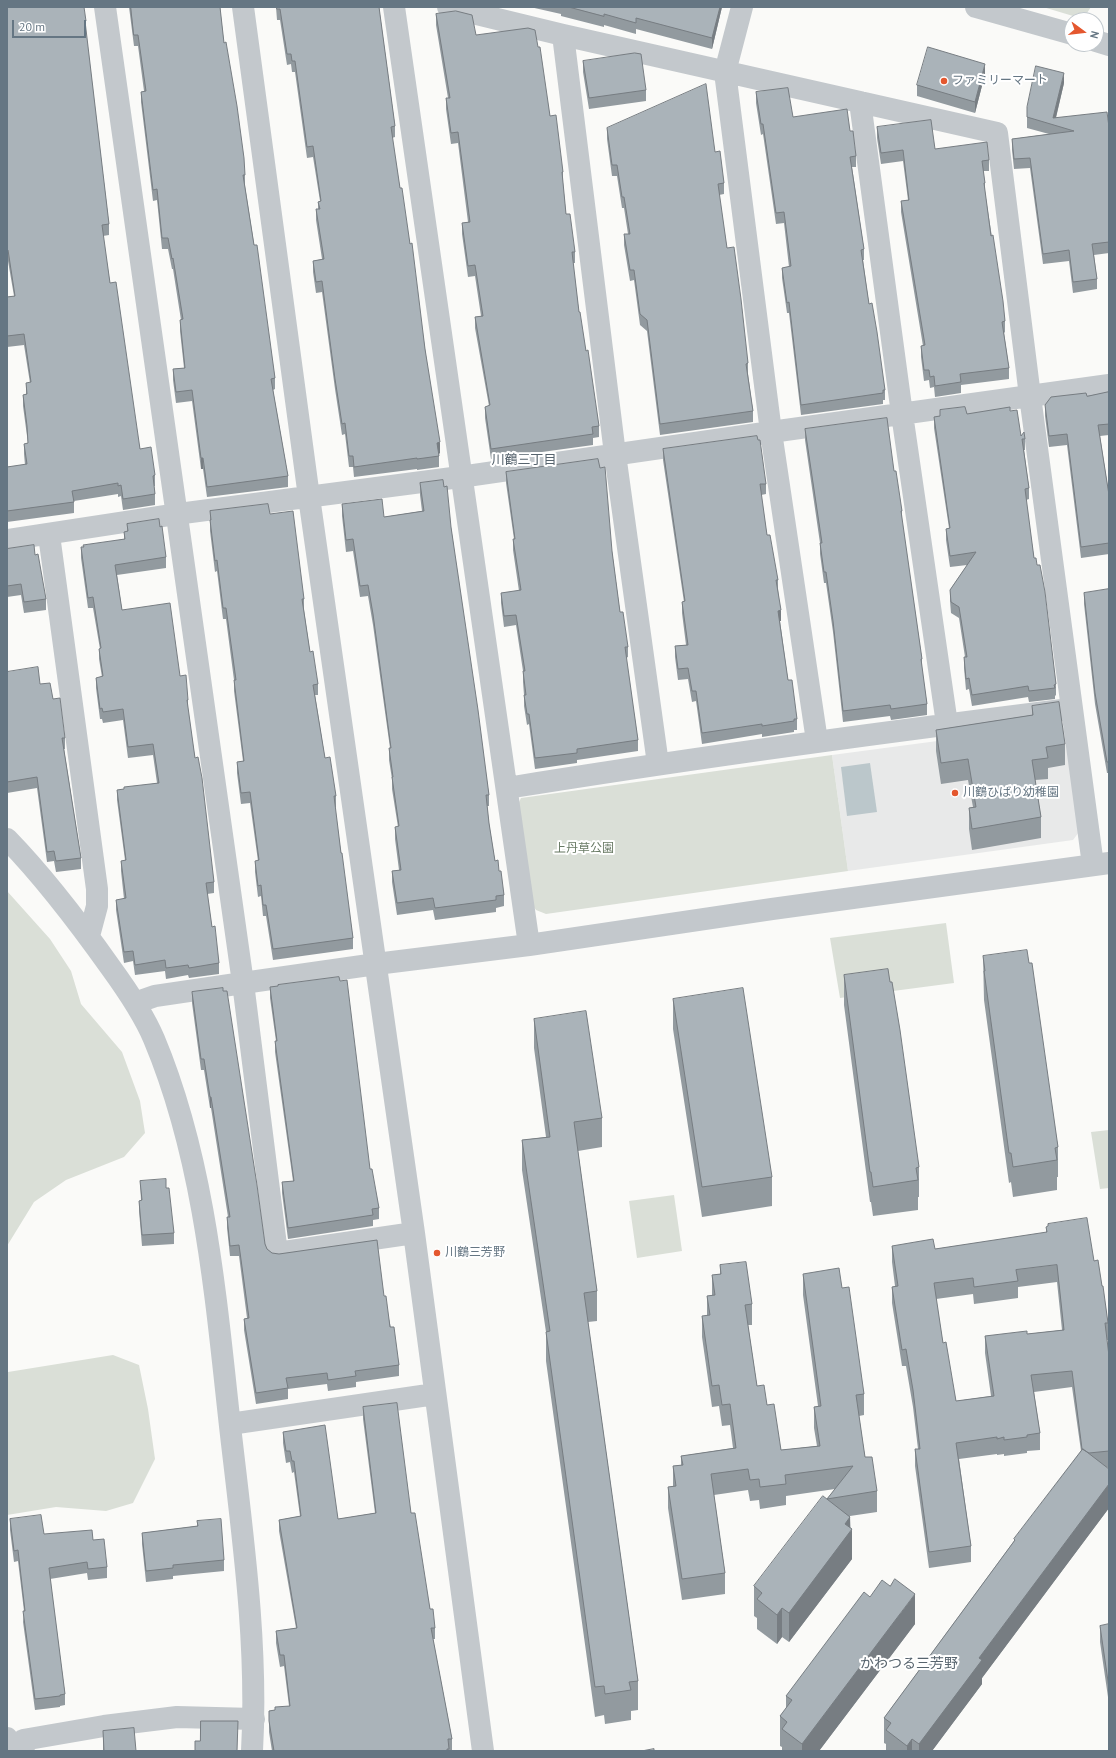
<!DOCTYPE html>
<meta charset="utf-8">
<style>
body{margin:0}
#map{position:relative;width:1116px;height:1758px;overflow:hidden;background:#fafaf8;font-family:"PT Sans",sans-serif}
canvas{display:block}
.frame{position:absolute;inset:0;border:8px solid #657683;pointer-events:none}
.north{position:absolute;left:1064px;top:12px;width:40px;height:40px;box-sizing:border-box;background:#fff;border:1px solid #c1c8cd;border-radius:50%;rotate:105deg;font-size:11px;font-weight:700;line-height:16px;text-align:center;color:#657683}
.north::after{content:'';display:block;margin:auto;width:14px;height:18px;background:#e4572e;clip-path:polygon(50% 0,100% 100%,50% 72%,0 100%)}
.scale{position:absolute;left:12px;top:20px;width:74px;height:18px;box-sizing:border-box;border:2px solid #657683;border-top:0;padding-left:5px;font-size:12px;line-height:14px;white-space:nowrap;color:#657683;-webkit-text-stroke:3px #fff;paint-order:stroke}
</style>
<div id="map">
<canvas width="1116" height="1758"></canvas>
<div class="frame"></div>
<div class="north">N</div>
<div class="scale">20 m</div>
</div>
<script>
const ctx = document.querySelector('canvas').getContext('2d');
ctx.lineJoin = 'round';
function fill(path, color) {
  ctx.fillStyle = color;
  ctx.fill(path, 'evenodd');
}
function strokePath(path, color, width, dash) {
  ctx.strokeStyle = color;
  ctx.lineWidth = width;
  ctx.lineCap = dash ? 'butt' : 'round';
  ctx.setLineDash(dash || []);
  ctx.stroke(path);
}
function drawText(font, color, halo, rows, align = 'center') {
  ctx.font = font + ' "PT Sans","Noto Sans JP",sans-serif';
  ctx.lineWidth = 4;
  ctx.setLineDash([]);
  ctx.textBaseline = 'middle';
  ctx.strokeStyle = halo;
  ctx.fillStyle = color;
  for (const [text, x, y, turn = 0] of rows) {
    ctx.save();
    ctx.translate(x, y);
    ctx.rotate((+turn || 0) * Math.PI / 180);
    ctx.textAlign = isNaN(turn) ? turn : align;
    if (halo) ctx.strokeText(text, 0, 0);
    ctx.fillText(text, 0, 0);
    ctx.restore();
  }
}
const built = new Path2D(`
 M1058 725 1066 729 1079 832 1073 840 848 871 832 755Z`);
const green = new Path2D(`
 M1043 7H1091L1083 19Z
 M832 755 848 871 546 914 536 910 530 902 516 808 521 798Z
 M7 891 50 939 71 971 81 1004 122 1052 140 1101 145 1133 124 1157 66 1180 34 1202 7 1246Z
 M946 923 954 983 840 998 830 938Z
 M1109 1130V1188L1100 1189 1091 1132Z
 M674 1195 682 1251 637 1258 629 1201Z
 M113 1355 139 1365 148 1409 155 1459 133 1503 106 1511 56 1507 7 1515V1370L8 1372Z`);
const water = new Path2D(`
 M870 763 877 812 847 816 841 767Z`);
const minor = new Path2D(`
 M105 7 243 983 277 1253 414 1233
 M243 7 309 497 414 1233 483 1751
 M394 7 529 945
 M448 7 563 35 997 133 1030 396 1093 865
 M742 7 725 72 771 432 817 741
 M976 7 1072 34
 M563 35 615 454 658 764
 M1096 41 1109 45
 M860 102 902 414 947 724
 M49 535 97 889V906L89 936
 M7 540 177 514 460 477 771 432 1109 385
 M507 788C692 758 877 733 1062 710
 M7 839C45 878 79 923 111 968 127 990 143 1013 154 1039 206 1163 216 1302 231 1435 243 1539 258 1646 252 1751
 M135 1003 155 996 243 983 376 964 529 945 772 909 1109 863
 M230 1424 435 1394
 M7 1738V1742
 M24 1751 23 1740 104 1726 177 1717 254 1719`);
const wall = new Path2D(`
 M7 7 86 21V32L109 224V235L103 236 110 283 140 449 155 475V486H154L155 494V505L123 510 121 496 118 497V494L74 501V513L7 522V467L25 465 24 454V444L28 443 27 436 23 406V395L26 394V383H30L24 345 7 347V297L14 296 8 261H7Z
 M129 7H220L224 43 245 175V186L275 378V389L273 390 288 476V487L207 497 203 469H201L192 401 176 403 173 380V369L184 368 180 331V320H181L173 269H172L168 249H162L157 200 153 201 141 102V92L144 91 138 46H134Z
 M276 7H379L395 126V137L392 138 400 188 410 244 440 453 439 454V467L417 470V469L354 477 353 467H349L345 434 342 435 335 389 322 292 316 293 313 272V261L322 259 316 220V209H318V202L320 201 313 157 307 158 295 72H292L291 64 287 65 280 20H277Z
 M530 7H722L712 49 636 29V34L604 25V27L561 16V14Z
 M436 14 476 35 538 47 550 116 563 172V183L566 214 575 252V263H573L579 312 599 426V437L593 438V445L491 459 485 418V407L489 406 475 328V317L481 316 475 276 468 277 462 234V223L468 222 458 143 451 144 446 109V98H448L436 25Z
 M583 61 646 90V101L589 109 583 72Z
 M985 74 975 113 917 96V85Z
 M1064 83 1056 118 1109 127V253L1094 255 1097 279V289L1073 293 1069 261 1043 264 1030 168 1014 169 1012 150V139L1049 134 1027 128V107Z
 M756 92 793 117 850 131 856 156V167H852L864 249V260H863L869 304 885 390V400H883V404L801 415 789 313H787L782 278V268L789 267 784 223 776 224 763 134 761 135 756 103Z
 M877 127 935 149 989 160V171H983L985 183V192L1005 321V332L1004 333 1009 368V379L961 385V393L935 397 934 387 930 388 929 380 924 381 921 357V346H923L901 212V201L908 200 903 161 881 164 877 138Z
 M607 128 715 152 724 183V194L719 195 727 248 748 363V374L753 411V422L660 435 647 331 640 325 634 280 630 281 624 245V234H628L624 208H622L617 176H612L607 139Z
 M1109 392V435L1100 436 1109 495V554L1081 558 1067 445 1049 447 1045 416V405L1087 396Z
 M940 410 967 414 1010 411 1021 436 1025 439V450H1024L1029 488V499L1026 500 1034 558 1056 684V695L1055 696V699L1029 702 1028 697 972 706 969 689 966 690 964 668V657H965L959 618 951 613 950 601V590L967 565 950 567 946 540V529L949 528 934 428V417L940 416Z
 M805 429 894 471 902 511V522L922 659V669L927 704V715L891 720 890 716 843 722 833 632 826 583H824L820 554V543L805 440Z
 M663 449 766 484V494L761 495 767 535 778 580V589L781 621H780L788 680 797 719V730H794V732L762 737V734L702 744 696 701 692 702 688 679 678 680 675 657V646L686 645 682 613V602H684L663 460Z
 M506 472 612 551 620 612 628 647V657L626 658 638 740V751L577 760V763L535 769 529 724 527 725 524 706V695L523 682V671L516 625 504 627 501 603V593L519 591 513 550V539H514L506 483Z
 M420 483 451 527 489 795V806H487L489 823 495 861 499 871 504 895V906L496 908V912L435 920 433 910 397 915 392 882V871L399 870 395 839V827H398L392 789V779L389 760V748H390L373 625 368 596 360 597 353 551 346 552 342 516V504L384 517 422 511 420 495Z
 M210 511 270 514 304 599V610L310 652 318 684V695H315L325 758 336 796V807H335L341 853 353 938V949L273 960 266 916H263L261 896 258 897 255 872V861H258L250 803 241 804 237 773V762L243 761 234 691V680L226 619H223L217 571 215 572 210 531Z
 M127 524 160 527 166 557V568L117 575 122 610 180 676 188 700V710L195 758 214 882V893L207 894 212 927 219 963V974L189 978 188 975 166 979 165 971 135 975 133 961 124 963 116 910V900L124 899 121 871V861L125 860 117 800V790L124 789 157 783 153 755 128 758 123 720 103 723 102 719H100L96 688V678L102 677 99 659V649H100L93 608H88L81 558V547L124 539V532H127Z
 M7 549 35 555 46 599V610L24 613 21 595 7 597Z
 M1109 589V773H1107L1095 704 1084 604V593Z
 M7 672 40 684 53 699 65 738V749H64L81 858V869L56 872 54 861 47 862 37 788 7 793Z
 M1032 706 1065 744V765L1048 768V779L1035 780 1041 817V838L972 850 969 829V808L973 807 968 780 941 784 936 751V730L1032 715Z
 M983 956 1029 963 1058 1147V1177H1057V1190L1013 1197 1011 1182 1009 1183 984 1000Z
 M844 975 919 1167V1197H918V1210L873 1216 871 1202H870L844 1005Z
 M270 987 370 1169 379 1208V1219L373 1220V1226L288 1239 282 1193V1182L293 1181 275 1052V1041H276L270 998Z
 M192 992 265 1244 267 1249 272 1253 384 1296 399 1365V1376L356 1382V1387L328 1391 327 1384 288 1389V1399L256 1404 244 1330V1319L247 1318 239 1256H230L227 1228V1217H228L211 1108H210L204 1070H201L192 1003Z
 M673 999 772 1177V1206L702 1217 673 1029Z
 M534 1019 602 1118V1147L578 1151 597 1291V1321L588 1322 638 1681V1710L631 1711V1720L605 1724 604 1715 595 1717 546 1361V1332L522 1170V1140L546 1137 534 1048Z
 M140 1181 166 1188 174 1233V1244L142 1246 139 1211V1201L141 1200Z
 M1046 1227 1094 1261 1102 1286 1108 1323V1340H1107L1109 1356V1467H1107L1109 1469V1508L982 1678V1684L932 1751H886V1744L884 1743V1718L1014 1541V1539L1081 1451 1072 1387 1034 1392 1040 1433V1450L1027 1451V1453L1004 1456V1454L997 1455V1454L959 1459 971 1546V1562L929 1568 915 1466V1449H918L913 1407 906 1366H902L892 1303V1287L895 1286 892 1262V1246L935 1249 1046 1233ZM1057 1282 1062 1330 1027 1334 985 1336V1353L991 1396 956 1401 943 1343 936 1299 973 1294 974 1304 1018 1298V1287Z
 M720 1265 752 1304V1325H748L757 1386 767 1405 781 1450 817 1446 814 1428V1407L818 1406 803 1295V1274L842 1288 864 1394V1415L859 1416 865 1457 877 1491V1512L850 1516 852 1559 789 1642 782 1637 777 1644 757 1629V1618L754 1616V1586L835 1489 786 1496V1505L760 1509 759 1500 750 1501 748 1490 714 1495 725 1573V1594L682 1600 668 1508V1487L673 1486V1466L681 1465V1456L733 1448 730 1425 722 1426 719 1406 712 1407 702 1337V1316H707V1296L712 1295V1275L720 1274Z
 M363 1407 411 1513 430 1609 435 1628V1639H433L452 1739V1750H449V1751H272L269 1732V1711L275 1710 289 1706 284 1666 280 1667 276 1643V1631L296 1628 279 1531V1520L300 1516 294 1472 292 1473 290 1462 286 1463 283 1443V1432L338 1519 375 1513 363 1419Z
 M10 1519 44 1534 93 1540 107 1567V1578L88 1580 87 1573 50 1579 65 1694V1705L60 1706V1707L35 1710 23 1622 24 1611 18 1561 14 1562 10 1530Z
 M197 1521 224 1560V1571L173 1576V1579L146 1582 142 1544V1533L197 1526Z
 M870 1597 915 1624 819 1751H782V1747L780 1746V1716L786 1709V1696Z
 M1109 1624V1704L1100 1642V1626Z
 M103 1731 136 1751H103Z`);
const shadedWall = new Path2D(`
 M720 7H722L712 49V38Z
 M985 64V74L975 113V102Z
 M1064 73V83L1054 125 1053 118Z
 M440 442V453L437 454V443Z
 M201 458H203V469H201Z
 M781 610V621H778V611Z
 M210 1097H211V1108H210Z
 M1109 1484V1508L982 1678V1684L932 1751H919V1744L979 1658Z
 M850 1517V1532L852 1529V1559L789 1642V1613L845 1524Z
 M915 1594V1624L819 1751H802V1744Z
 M782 1608V1637L777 1644V1615Z
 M912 1739V1751H907V1746Z`);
const building = new Path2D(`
 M7 7H84L86 21H85L109 224 102 225 110 283 116 282 140 449 151 447 155 475 153 476 155 494 123 499 121 485 118 486V483L72 491 74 502 7 511V467L27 464 24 444 28 443 27 426 23 395 27 394 26 383 31 382 24 334 7 336V297L15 296 8 250H7Z
 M131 7H220L224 43 226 42 237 106 244 158 245 175H243L254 245H257L275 378 271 379 288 476 207 487 203 458H201L192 390 176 392 173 369 185 368 180 320 183 319 173 258 172 259 168 238H162L157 189 153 190 141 92 146 91 138 35H134Z
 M277 7H379L395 126 391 127 400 188H402L410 244 412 243 425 349 440 442 437 443 439 456 417 459V458L354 467 353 456H349L345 423 342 424 335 379 322 281 316 282 313 261 324 259 316 209H320L318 202 321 201 313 146 307 147 295 61H292L291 54H287L280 9H277Z
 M569 7H720L712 38 636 18V23L604 14V16Z
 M456 11 472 15 476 35 528 28 535 30 538 47H540L550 116 556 115 563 172H562L566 214H570L575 252H572L579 312H580L586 351 588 350 599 426 592 427 593 434 491 449 485 407 490 405 475 317 483 316 475 265 468 266 462 223 470 222 458 132 451 133 446 98H450L436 14Z
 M928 47 985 64 975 102 917 85Z
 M635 53 641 54 646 90 589 98 583 61Z
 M1036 66 1064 73 1053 118 1107 112 1109 127V242L1092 244 1097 279 1073 282 1069 250 1043 254 1030 158 1014 159 1012 139 1074 131 1027 117V107Z
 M706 84 715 152 720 151 724 183 718 184 727 248 734 247 741 299 748 363 746 364 753 411 660 424 647 320 640 314 634 270H630L624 234H630L624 197H622L617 165H612L607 128Z
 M788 88 793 117 847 109 850 131H853L856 156 850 157 864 249 861 250 869 304 872 303 877 332 885 390H883V393L801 405 789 302 787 303 782 268 791 266 784 212 776 213 763 124H761L756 92Z
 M931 120 935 149 987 142 989 160 982 161 985 183H984L991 236 993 235 1003 301 1005 321 1002 322 1009 368 960 374 961 382 935 386 934 376 930 377 929 370H924L921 346 925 345 901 201 909 200 903 150 881 153 877 127Z
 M1109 392V424L1098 425 1109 495V543L1081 547 1067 434 1049 436 1045 405 1051 397 1086 393 1087 396Z
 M965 407 967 414 1010 407V411L1017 410 1021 436 1024 432 1025 439H1022L1029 488 1025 489 1034 558H1036L1037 565H1040L1045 592 1056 684 1054 685 1055 688 1029 691 1028 686 972 695 969 678 966 679 964 657H967L959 607 951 602 950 590 976 552 950 556 946 529 950 528 934 417 940 416V410Z
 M887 418 894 471H896L902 511H901L922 659H921L927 704 891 709 890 705 843 711 833 621 826 572H824L820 543H822L805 429Z
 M757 436 758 440H760L766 484H760L767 535H770L778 580H776L781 610 778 611 788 680H792L797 719H794V721L762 726V724L702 733 696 691H692L688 668 678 669 675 646 688 645 682 602 685 601 663 449Z
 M598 459 600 468 605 467 612 551 620 612H623L628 647H625L638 740 577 749V753L535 758 529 714H527L524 695H526L523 671H525L516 615 504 616 501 593 521 590 513 539H515L506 472Z
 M443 480 444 487 447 486 451 527 478 710 489 795H486L489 823 495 861 498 860 499 871H501L504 895 496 896V900L435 908 433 898 397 903 392 871 401 870 395 827 399 826 392 777H393L389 748H391L373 614 368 585 360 586 353 539 346 540 342 504 382 499 384 517 424 511 420 483Z
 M268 504 270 514 293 511 304 599H302L310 652 313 651 318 684 313 685 325 758 330 757 336 796H334L341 853H342L353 938 273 949 266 905H263L261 885 258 886 255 861 259 860 250 792 241 793 237 762 244 761 234 680H236L226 608H223L217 560 215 561 210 520H211L210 511Z
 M159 519 160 527 162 526 166 557 115 565 122 610 170 603 180 676 186 675 188 700H187L195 758 198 757 202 778 214 882 206 883 212 927 215 926 219 963 189 968 188 965 166 968 165 960 135 965 133 951 124 952 116 900 126 898 121 861 126 860 117 790 124 789V787L159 783 153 744 128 747 123 709 103 712 102 708 100 709 96 678 103 676 99 649 101 648 93 597 88 598 81 547H84L83 545 125 539 124 532 128 531 127 524Z
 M34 545 35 555 38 554 46 599 24 602 21 584 7 586V549Z
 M1109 589V762H1107L1095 693 1084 593Z
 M38 667 40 684 50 683 53 699 60 698 65 738H62L81 858 56 861 54 851 47 852 37 777 7 782V672Z
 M1059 702 1065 744 1046 747 1048 758 1032 760 1041 817 972 829 969 808 976 807 968 759 941 763 936 730 1033 715 1032 706Z
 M1027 950 1029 963H1032L1058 1147 1055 1148 1057 1160 1013 1167 1011 1153H1009L984 971H985L983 956Z
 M888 969 890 982H892L900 1030 919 1167 916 1168 918 1180 873 1187 871 1172H870L844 975Z
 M339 977 340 981 347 980 370 1169H372L379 1208 372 1209 373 1215 288 1228 282 1182 294 1181 275 1041H277L270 987 278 986V985Z
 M223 988V991H227L257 1185 265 1244 267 1249 272 1253 279 1254 377 1240 384 1296H386L390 1327H394L399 1365 355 1371 356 1376 328 1380 327 1373 286 1378 288 1388 256 1393 244 1319 249 1318 239 1245 230 1246 227 1217H230L211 1097H210L204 1059H201L192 992Z
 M743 988 772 1177 702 1187 673 999Z
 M586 1011 602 1118 574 1122 597 1291 584 1293 638 1681 629 1682 631 1690 605 1694 604 1686 595 1687 546 1332 550 1331 522 1140 550 1137 534 1019Z
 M166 1179V1188H169L174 1233 142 1235 139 1201 142 1200 140 1181Z
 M1087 1218 1094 1261 1098 1260 1102 1286H1103L1108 1323H1105L1109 1356V1451L1089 1453 1082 1449 1072 1371 1031 1375 1040 1433 1027 1435V1437L1004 1440V1437L997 1439V1437L956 1443 971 1546 929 1552 915 1449H920L913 1390 906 1349 902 1350 892 1287 898 1286 892 1246 933 1239 935 1249 1047 1232 1046 1227 1048 1226V1224ZM1057 1265 1064 1330 1027 1334V1331L985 1336 994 1396 956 1401 946 1342 943 1343 934 1283 973 1278 974 1287 1018 1281 1016 1270Z
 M746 1262 752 1304 745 1305 757 1386 764 1385 767 1405 774 1404 781 1450 820 1446 814 1407 821 1406 803 1274 839 1268 842 1288 849 1287 864 1394 856 1395 865 1457H872L877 1491 827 1499 853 1466 785 1475 786 1484 760 1487 759 1479 750 1480 748 1469 711 1474 725 1573 682 1579 668 1487 676 1486 673 1466 683 1465 681 1456 736 1448 730 1404 722 1405 719 1385 712 1386 702 1316 710 1315 707 1296 715 1295 712 1275 721 1274 720 1265Z
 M397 1403 411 1513H415L430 1609H433L435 1628H431L452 1739H448L449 1749H447V1751H274L269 1721V1711L275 1710V1707L290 1706 284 1655H280L276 1631 297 1628 279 1520 301 1516 294 1461H292L290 1451H286L283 1432 325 1425 338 1519 376 1513 363 1407Z
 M1083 1449 1109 1469V1484L979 1658 982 1660 919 1744 912 1739 907 1746 886 1730 891 1723 884 1718 1015 1540 1014 1539Z
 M823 1496 850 1517 845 1524 852 1529 789 1613 782 1608 777 1615 757 1599 762 1593 754 1586Z
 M41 1515 44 1534 92 1530 93 1540 104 1539 107 1567 88 1569 87 1562 49 1568 65 1694 60 1695V1696L35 1699 23 1611H25L18 1550 14 1551 10 1519Z
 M221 1519 224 1560 173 1565V1568L146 1571 142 1533 198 1526 197 1521Z
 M895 1579 915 1594 802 1744 782 1729 787 1722 780 1716 792 1700 786 1696 864 1592 870 1597 882 1580 890 1586Z
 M1109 1624V1688L1100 1626Z
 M201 1721H238L237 1751H195V1741H200Z
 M134 1728 136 1751H104L103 1731Z
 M654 1749V1751H642Z`);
const markers = [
 [944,81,4,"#e4572e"],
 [955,793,4,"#e4572e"],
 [437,1253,4,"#e4572e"]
];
const poiNames = [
 ["ファミリーマート",952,81],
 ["川鶴ひばり幼稚園",963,793],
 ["川鶴三芳野",445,1253]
];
const parkNames = [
 ["上丹草公園",584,849]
];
const neighbourhoodNames = [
 ["川鶴三丁目",524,460]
];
const quarterNames = [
 ["かわつる三芳野",909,1664]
];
fill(built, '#e8e9e9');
fill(green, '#dadfd7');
fill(water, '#bbc7cb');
strokePath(minor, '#c3c8cc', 22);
fill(wall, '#929a9f');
fill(shadedWall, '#777d82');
fill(building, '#aab3b9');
strokePath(building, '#777d82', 1);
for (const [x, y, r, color] of markers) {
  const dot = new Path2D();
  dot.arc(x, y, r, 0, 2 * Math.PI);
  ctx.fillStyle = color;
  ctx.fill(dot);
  strokePath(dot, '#fff', 1.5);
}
drawText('12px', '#657683', '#fff', poiNames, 'left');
drawText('12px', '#687a64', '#fff', parkNames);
drawText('13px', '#57646e', '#fff', neighbourhoodNames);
drawText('14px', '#57646e', '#fff', quarterNames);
</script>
